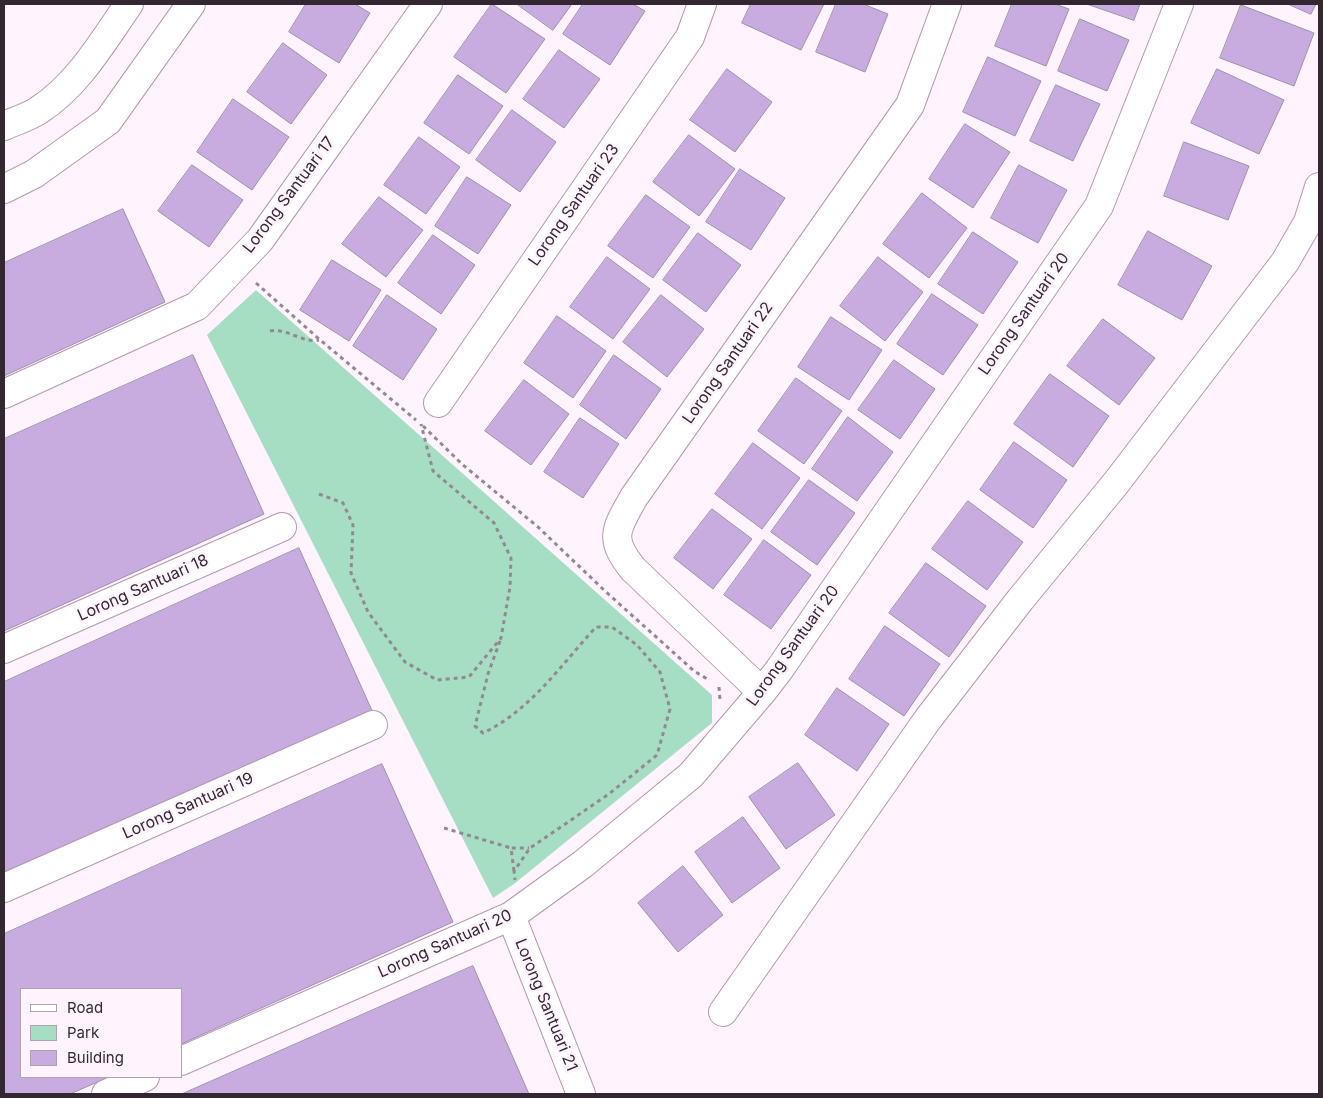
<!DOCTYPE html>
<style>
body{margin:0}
#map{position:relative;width:1323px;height:1098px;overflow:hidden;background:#fff3fd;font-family:Inter,sans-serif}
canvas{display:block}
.frame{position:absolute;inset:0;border:5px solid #332832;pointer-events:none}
.legend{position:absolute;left:20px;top:988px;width:162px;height:90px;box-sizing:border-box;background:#fff3fd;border:1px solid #ada2ac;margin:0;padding:6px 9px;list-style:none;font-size:15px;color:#332832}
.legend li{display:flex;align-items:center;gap:10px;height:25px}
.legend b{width:25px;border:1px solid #ada2ac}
</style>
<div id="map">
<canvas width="1323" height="1098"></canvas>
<div class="frame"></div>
<ul class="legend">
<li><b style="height:6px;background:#fff"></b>Road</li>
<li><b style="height:14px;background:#a5dec2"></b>Park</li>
<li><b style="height:14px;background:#c8acdf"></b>Building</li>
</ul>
</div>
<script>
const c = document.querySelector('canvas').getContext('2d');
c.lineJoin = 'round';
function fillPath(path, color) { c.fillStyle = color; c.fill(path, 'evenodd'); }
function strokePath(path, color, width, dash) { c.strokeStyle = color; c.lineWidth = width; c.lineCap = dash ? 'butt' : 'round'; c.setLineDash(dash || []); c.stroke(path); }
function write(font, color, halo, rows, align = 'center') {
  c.font = font + ' Inter,sans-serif'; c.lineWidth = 5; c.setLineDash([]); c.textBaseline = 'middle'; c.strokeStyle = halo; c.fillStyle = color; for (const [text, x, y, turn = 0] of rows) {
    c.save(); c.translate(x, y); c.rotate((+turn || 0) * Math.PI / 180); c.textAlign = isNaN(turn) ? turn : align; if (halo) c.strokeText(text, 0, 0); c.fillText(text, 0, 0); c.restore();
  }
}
fillPath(new Path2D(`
 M256,290L712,695V723L514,884L493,898L207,335Z`), '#a5dec2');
const building = new Path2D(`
 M306,4H355L370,13L339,63L289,32Z
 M492,4L545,39L506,93L454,57Z
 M517,4H572L553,30Z
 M583,4H633L645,11L610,65L563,34Z
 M751,4H824L801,50L742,23Z
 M836,4H863L888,14L865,72L816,52Z
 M1012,4H1055L1069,9L1046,66L995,46Z
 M1087,4H1140L1134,20Z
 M1288,4H1316L1311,14Z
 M1241,5L1314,33L1294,86L1220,58Z
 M1080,19L1129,40L1107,91L1058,71Z
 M283,43L327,75L291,124L247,92Z
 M559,50L600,79L564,128L523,99Z
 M988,57L1041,81L1015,136L963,112Z
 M727,69L772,102L735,152L690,120Z
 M1217,69L1284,100L1259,154L1191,123Z
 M458,75L503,106L469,154L424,123Z
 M1056,85L1100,104L1073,161L1030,141Z
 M233,99L289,137L252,190L197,152Z
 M512,110L556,142L520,192L476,160Z
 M965,124L1010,152L973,208L929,179Z
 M689,135L735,169L699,216L653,182Z
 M419,137L460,167L426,214L384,185Z
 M1184,142L1249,166L1228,220L1164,196Z
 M192,165L243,200L209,247L158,211Z
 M1019,165L1067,190L1038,243L991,218Z
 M740,169L785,198L751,250L706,222Z
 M467,177L511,205L478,254L435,226Z
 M922,193L967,228L929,278L883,244Z
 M646,195L690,227L653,278L608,246Z
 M379,197L423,230L386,277L342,244Z
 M123,209L165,302L4,376V263Z
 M1148,231L1212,266L1182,320L1118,285Z
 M973,232L1018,262L983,314L938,284Z
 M698,233L741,265L706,312L663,280Z
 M433,235L475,265L441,314L398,283Z
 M607,257L650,289L613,339L570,307Z
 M878,257L923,292L885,341L840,306Z
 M332,260L381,290L349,341L300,310Z
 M932,294L978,325L943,375L897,344Z
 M387,295L437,329L403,380L353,346Z
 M661,295L704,329L667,377L623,342Z
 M557,316L606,351L573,398L524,363Z
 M831,317L882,350L849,400L798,367Z
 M1103,319L1155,358L1119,405L1067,366Z
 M193,355L264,514L4,631V439Z
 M614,355L661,389L626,439L580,405Z
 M894,360L935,389L900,439L858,410Z
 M1050,374L1109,416L1073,467L1014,424Z
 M796,378L842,411L804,464L758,431Z
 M524,380L569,414L531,465L485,431Z
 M848,417L893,452L857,501L812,469Z
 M580,418L619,444L583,498L544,472Z
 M1014,442L1067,480L1033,528L980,490Z
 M753,443L800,478L762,529L715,494Z
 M809,480L855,513L817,565L771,532Z
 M968,501L1023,542L987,590L932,549Z
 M712,509L752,539L713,589L674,558Z
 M764,540L811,575L771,629L724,595Z
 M299,548L374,715L4,882V682Z
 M926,563L986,606L949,657L889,613Z
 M885,626L940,664L904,716L849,679Z
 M837,688L889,724L857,771L805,735Z
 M798,763L835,815L786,849L749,797Z
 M382,764L453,922L181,1044V989H21V1077H109L70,1094H4V934Z
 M743,817L780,868L732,903L695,852Z
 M683,866L723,915L678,952L638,903Z
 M473,966L529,1094H182Z`);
fillPath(building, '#c8acdf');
strokePath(building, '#9e8eac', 1);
const minor = new Path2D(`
 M4,126C15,121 29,117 39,110C78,85 103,41 129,4
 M4,189L34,174L108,121L191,4
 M4,394L197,306L260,240L428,4
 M438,403L690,37L702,4
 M4,649L282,527
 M762,692L633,569C608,538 616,529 634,497L910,105L947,4
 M4,888L373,725
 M511,916L581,1094
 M723,1012L928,719L1020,600L1116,483L1285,262L1308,222L1319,187
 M181,1061L511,916L583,864L691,775L762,692L779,670L1099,206L1179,4
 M106,1094L145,1077`);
strokePath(minor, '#b397af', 30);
strokePath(new Path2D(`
 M256,283L319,339L416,420
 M270,331C288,328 301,343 319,340
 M423,426L463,465L538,527L605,591L694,671L709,680
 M319,494L343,503L353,525L351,573L368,612L405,662L437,680L469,677L501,638L510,587L511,558L494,523L433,471L421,424
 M500,641L488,674L475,726L483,733C531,710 561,665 596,627H612L637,645L660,672L670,709L657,755L609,794L530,848L514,871L515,880
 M719,687L720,700
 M444,828L511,848
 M514,871L511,848H529`), '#938892', 3, [4, 4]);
strokePath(minor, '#fff', 28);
write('16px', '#332832', '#fff3fd', [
 ["Lorong Santuari 17",289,195,-53],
 ["Lorong Santuari 23",574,205,-55],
 ["Lorong Santuari 20",1024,314,-55],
 ["Lorong Santuari 22",728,363,-55],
 ["Lorong Santuari 18",143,588,-24],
 ["Lorong Santuari 20",793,646,-54],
 ["Lorong Santuari 19",188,806,-24],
 ["Lorong Santuari 20",445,944,-24],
 ["Lorong Santuari 21",546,1005,68]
]);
</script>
